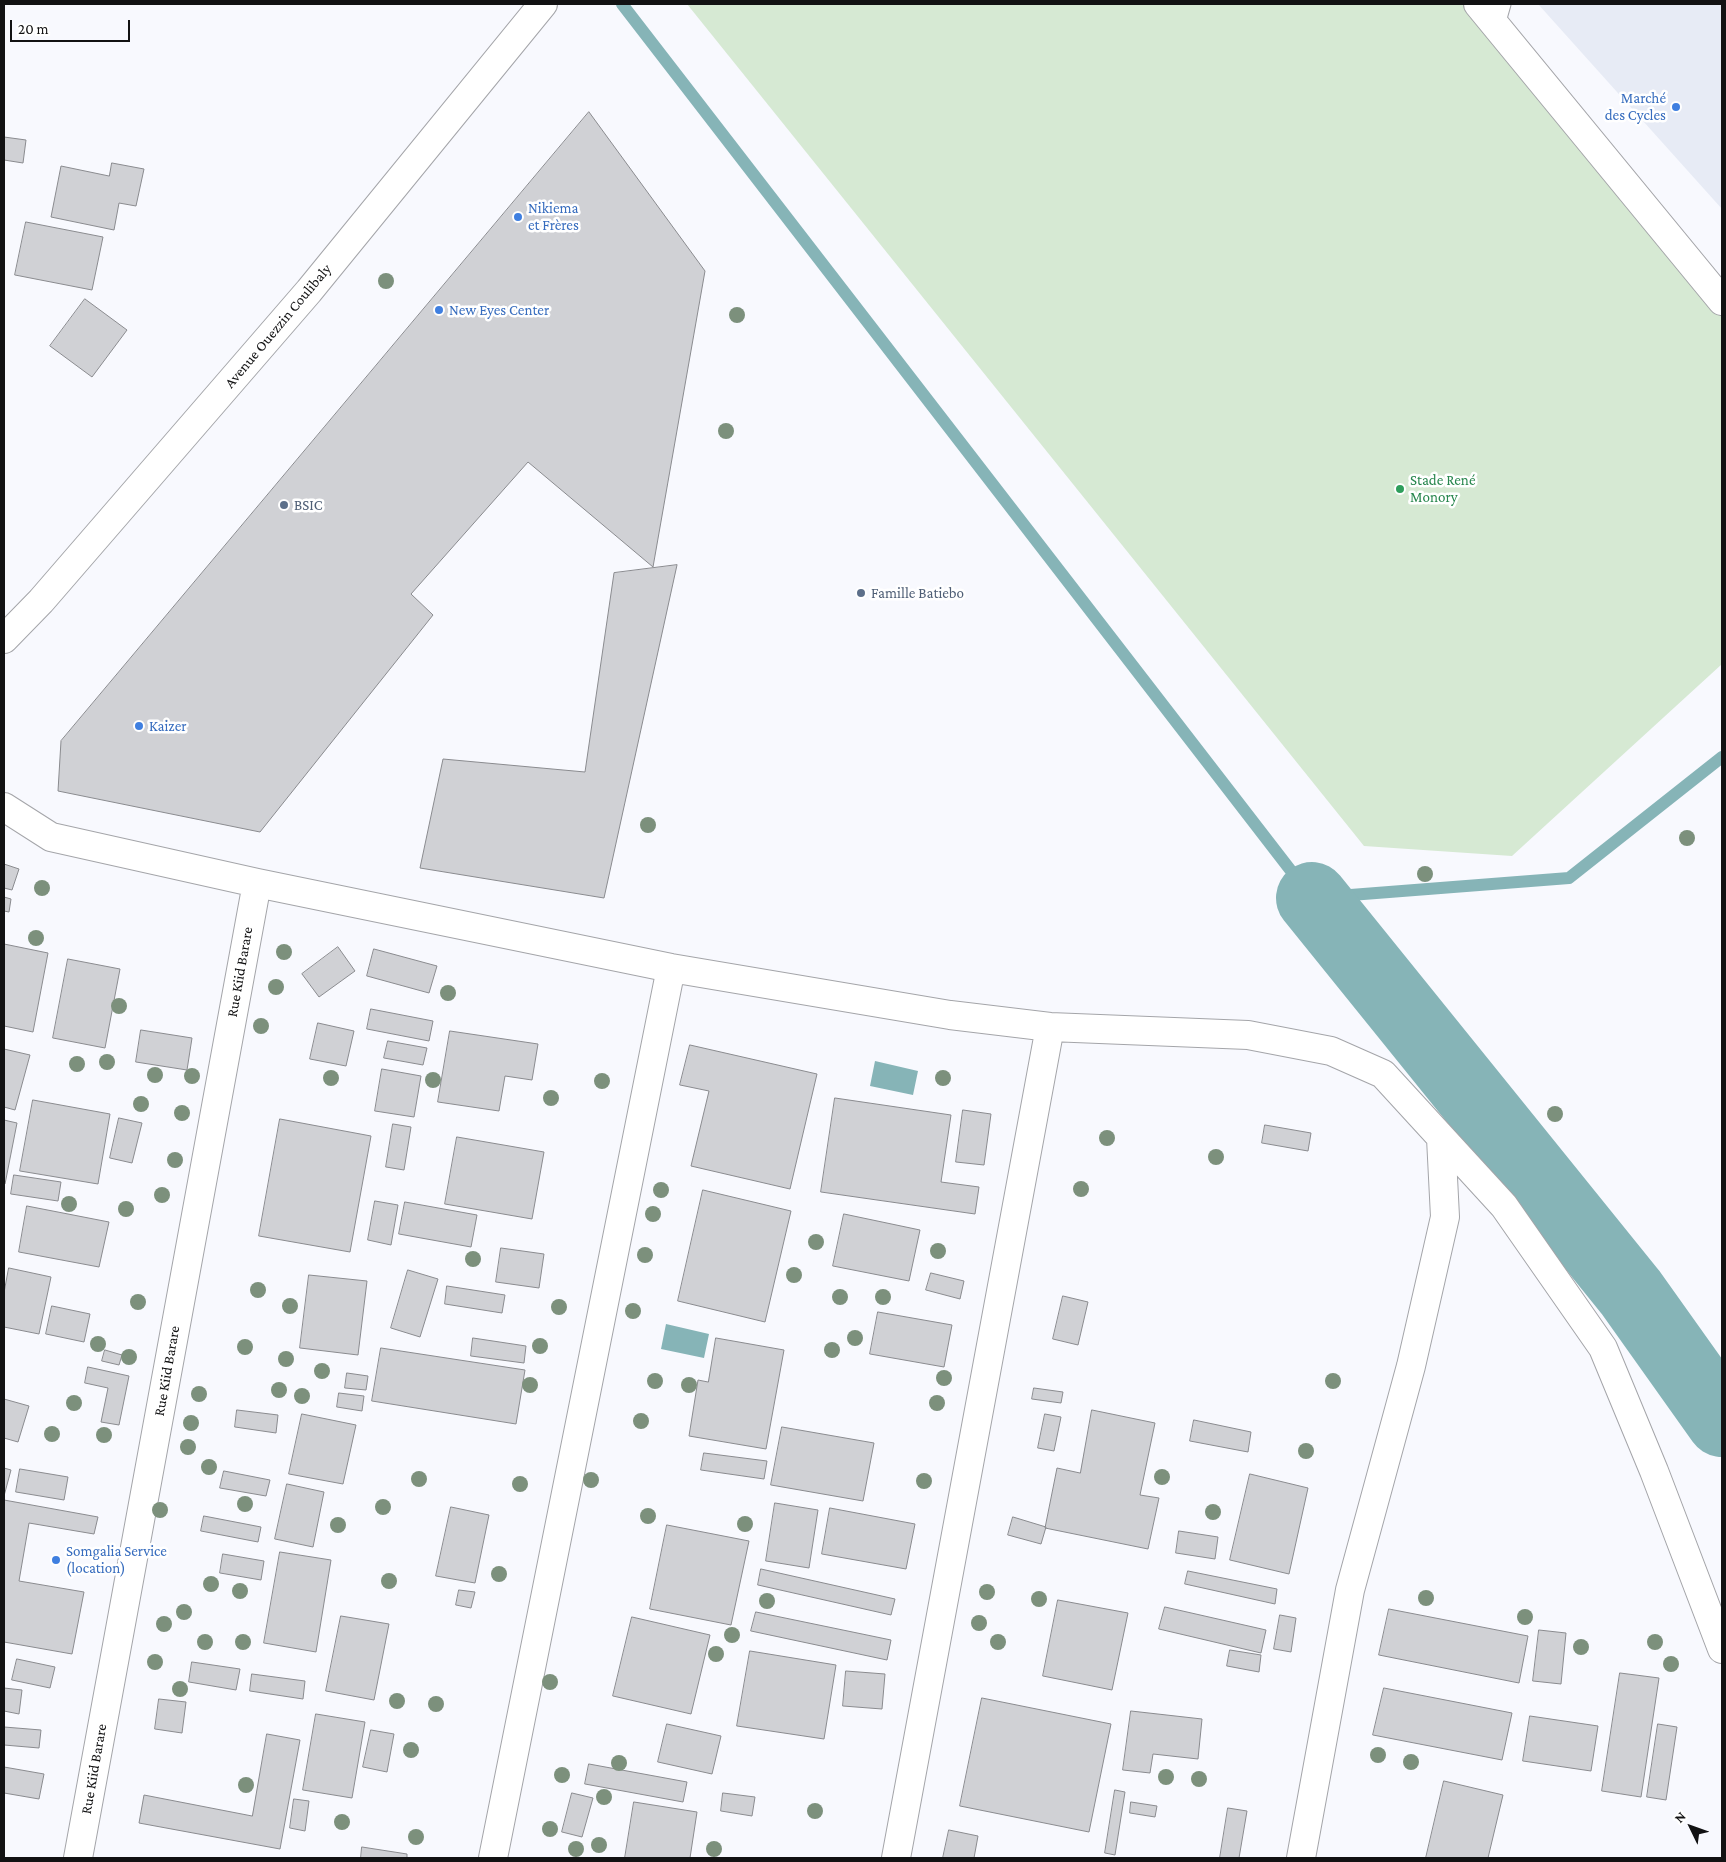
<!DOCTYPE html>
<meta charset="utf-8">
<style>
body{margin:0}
#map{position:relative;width:1726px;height:1862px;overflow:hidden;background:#f8f9fe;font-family:"Crimson Pro",serif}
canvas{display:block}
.frame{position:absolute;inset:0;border:5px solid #121213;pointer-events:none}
.north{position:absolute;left:1666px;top:1802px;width:50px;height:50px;-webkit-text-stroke:4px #fff;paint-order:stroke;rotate:312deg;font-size:14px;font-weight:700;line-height:20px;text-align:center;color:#121213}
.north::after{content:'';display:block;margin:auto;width:18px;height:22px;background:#121213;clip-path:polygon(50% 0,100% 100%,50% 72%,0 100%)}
.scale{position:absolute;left:10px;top:20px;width:120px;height:22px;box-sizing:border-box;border:2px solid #121213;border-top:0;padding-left:6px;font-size:15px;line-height:18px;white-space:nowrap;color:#121213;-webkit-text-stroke:4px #fff;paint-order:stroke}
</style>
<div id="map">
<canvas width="1726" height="1862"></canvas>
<div class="frame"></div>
<div class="north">N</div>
<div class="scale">20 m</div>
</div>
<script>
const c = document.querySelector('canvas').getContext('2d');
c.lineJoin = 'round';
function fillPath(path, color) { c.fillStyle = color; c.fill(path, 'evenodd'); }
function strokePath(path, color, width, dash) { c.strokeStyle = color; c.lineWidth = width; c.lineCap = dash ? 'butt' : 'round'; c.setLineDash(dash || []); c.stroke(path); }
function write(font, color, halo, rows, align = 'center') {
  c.font = font + ' "Crimson Pro",serif'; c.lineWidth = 5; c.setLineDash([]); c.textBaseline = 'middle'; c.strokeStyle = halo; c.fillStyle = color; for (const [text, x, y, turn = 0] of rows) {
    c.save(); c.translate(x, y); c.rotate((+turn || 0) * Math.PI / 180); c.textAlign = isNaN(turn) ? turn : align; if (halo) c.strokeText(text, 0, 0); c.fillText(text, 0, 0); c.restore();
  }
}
fillPath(new Path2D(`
 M1538,4H1722V209Z`), '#e7ebf5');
fillPath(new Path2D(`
 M687,4H1466L1722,314V664L1512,856L1364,846Z`), '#d6e9d3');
fillPath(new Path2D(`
 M875,1061L918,1071L913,1095L870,1086Z
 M666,1324L709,1334L704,1358L661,1349Z`), '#86b4b7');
strokePath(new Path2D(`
 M622,4L1312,898L1569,878L1722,757`), '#86b4b7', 12);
strokePath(new Path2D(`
 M1312,898L1631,1293L1722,1421`), '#86b4b7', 72);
const building = new Path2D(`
 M589,112L705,271L653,567L528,462L411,594L433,615L260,832L58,791L61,741Z
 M4,137L26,140L23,163L4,160Z
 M112,163L144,169L136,206L119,203L114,230L51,217L61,166L109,176Z
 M26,222L103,237L92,290L15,275Z
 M85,299L127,330L92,377L50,346Z
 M677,565L604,898L420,868L443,759L585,772L614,573Z
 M4,864L19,869L12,890L4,888Z
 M4,897L11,899L9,912L4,911Z
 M4,944L48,953L33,1032L4,1026Z
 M338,947L355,971L319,997L302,974Z
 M374,949L437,966L429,993L367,976Z
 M68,959L120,969L105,1048L53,1038Z
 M371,1009L433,1021L429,1041L367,1029Z
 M318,1023L354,1031L346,1066L310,1059Z
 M141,1030L192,1038L187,1070L136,1062Z
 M450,1031L538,1044L532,1080L505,1076L499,1111L438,1102Z
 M388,1041L427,1048L423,1065L384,1058Z
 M690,1045L817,1074L790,1189L691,1166L709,1091L680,1085Z
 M4,1049L30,1055L15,1110L4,1107Z
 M382,1069L421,1076L414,1117L375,1111Z
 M835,1098L951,1115L941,1182L979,1187L975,1214L821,1192Z
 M33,1100L110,1114L98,1184L20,1171Z
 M963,1110L991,1114L984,1165L956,1162Z
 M119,1118L142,1123L132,1163L110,1158Z
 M280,1119L371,1136L350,1252L259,1236Z
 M4,1120L17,1123L5,1184H4Z
 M393,1124L411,1127L404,1170L386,1167Z
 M1265,1125L1311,1133L1308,1151L1262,1143Z
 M457,1137L544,1152L532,1219L445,1204Z
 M14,1175L61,1182L58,1201L11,1194Z
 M703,1190L791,1211L765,1322L678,1301Z
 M375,1201L398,1205L391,1245L368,1240Z
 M405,1202L477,1215L471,1247L399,1234Z
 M27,1206L109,1222L99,1267L19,1252Z
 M844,1214L920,1230L909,1281L833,1266Z
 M501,1248L544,1254L539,1288L496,1282Z
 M9,1268L51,1277L39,1334L4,1327V1293Z
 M408,1270L438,1279L420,1337L391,1328Z
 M931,1273L964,1281L960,1299L926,1290Z
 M309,1275L367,1281L358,1355L300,1348Z
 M447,1286L505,1295L502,1313L445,1304Z
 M1063,1296L1088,1302L1078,1345L1053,1339Z
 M52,1306L90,1314L84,1342L46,1334Z
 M878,1312L952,1325L944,1367L870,1354Z
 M473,1338L526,1346L524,1363L471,1356Z
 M716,1338L784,1350L766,1449L689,1436L698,1380L708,1382Z
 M381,1348L525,1370L516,1424L372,1401Z
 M105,1350L122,1355L119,1365L102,1361Z
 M88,1367L129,1376L119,1425L101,1422L108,1388L85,1383Z
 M347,1373L368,1376L366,1390L345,1388Z
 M1034,1388L1063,1392L1061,1403L1032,1399Z
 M339,1393L364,1396L362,1411L337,1407Z
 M4,1399L29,1406L18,1442L4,1438Z
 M237,1410L278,1415L276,1433L235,1427Z
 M1092,1410L1155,1423L1140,1495L1159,1498L1148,1549L1045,1528L1057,1468L1080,1473Z
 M302,1414L356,1425L343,1484L289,1474Z
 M1045,1414L1061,1417L1054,1451L1038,1448Z
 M1194,1420L1251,1432L1248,1452L1190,1441Z
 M782,1427L874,1443L863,1501L771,1485Z
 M704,1453L767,1461L764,1479L701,1470Z
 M4,1468L11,1470L4,1496Z
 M20,1469L68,1477L64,1500L16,1492Z
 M224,1471L270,1480L266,1496L220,1488Z
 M1250,1474L1308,1488L1289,1574L1230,1560Z
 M287,1484L324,1492L313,1547L275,1539Z
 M4,1500L98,1517L94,1534L29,1523L19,1581L84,1592L72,1654L4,1642Z
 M775,1503L818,1510L809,1568L766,1561Z
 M451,1507L489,1515L475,1583L436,1576Z
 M830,1508L915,1524L906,1569L822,1554Z
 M204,1516L261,1527L258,1542L201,1531Z
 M1013,1517L1046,1527L1041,1544L1008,1535Z
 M667,1525L749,1541L731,1625L650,1609Z
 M1179,1531L1218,1537L1215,1559L1176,1553Z
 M280,1552L331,1560L316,1652L264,1643Z
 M223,1554L264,1561L261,1580L220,1573Z
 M761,1569L895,1599L891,1615L758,1585Z
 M1188,1571L1277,1589L1275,1604L1185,1584Z
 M459,1590L475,1592L471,1608L456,1605Z
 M1058,1600L1128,1613L1112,1690L1043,1676Z
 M1165,1607L1266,1630L1261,1653L1159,1629Z
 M1389,1609L1528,1636L1519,1683L1379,1655Z
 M756,1612L891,1640L887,1660L751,1631Z
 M1280,1615L1296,1618L1291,1652L1274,1649Z
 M341,1616L389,1624L374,1700L326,1691Z
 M632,1617L710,1635L691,1714L613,1696Z
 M1539,1630L1566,1633L1561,1684L1533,1681Z
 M1230,1650L1261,1655L1259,1672L1227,1666Z
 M750,1651L836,1665L824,1739L737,1726Z
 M17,1659L55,1667L50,1688L12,1680Z
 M192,1662L240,1669L236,1690L189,1682Z
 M846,1671L885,1674L882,1709L843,1706Z
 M1620,1673L1659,1678L1641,1797L1602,1791Z
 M252,1674L305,1681L303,1699L250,1691Z
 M4,1688L22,1690L19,1714L4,1711Z
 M1384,1688L1512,1713L1502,1760L1373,1735Z
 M982,1698L1111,1724L1089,1832L960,1806Z
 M159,1699L186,1702L182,1733L155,1729Z
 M1131,1711L1202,1719L1198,1759L1153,1754L1150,1773L1123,1770Z
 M316,1714L365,1722L352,1798L303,1790Z
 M1530,1716L1598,1726L1591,1771L1523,1761Z
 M667,1724L721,1736L712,1774L658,1762Z
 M1658,1724L1677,1727L1666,1800L1647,1797Z
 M4,1727L41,1730L39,1748L4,1745Z
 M371,1730L394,1734L387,1772L363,1767Z
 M267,1734L300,1740L280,1849L139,1823L144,1795L252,1816Z
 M589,1764L687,1782L683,1802L585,1784Z
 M4,1767L44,1774L39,1799L4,1793Z
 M1444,1781L1503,1795L1488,1858H1426Z
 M1115,1790L1125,1792L1115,1855L1105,1853Z
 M572,1793L593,1798L582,1837L562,1832Z
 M723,1793L755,1797L752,1816L721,1811Z
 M294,1799L309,1801L305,1831L290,1828Z
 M634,1802L697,1812L690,1858H625Z
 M1131,1802L1157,1806L1155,1817L1130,1813Z
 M1228,1808L1247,1811L1239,1858H1220Z
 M949,1830L978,1836L974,1858H943Z
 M362,1847L407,1854V1858H361Z`);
fillPath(building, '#d0d1d5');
strokePath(building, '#8a8b8f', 1);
const lane = new Path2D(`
 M1495,25L1501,4`);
const street = new Path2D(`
 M1478,4L1722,301
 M4,807L51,837L257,883L671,968L950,1015L1050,1027L1248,1035L1331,1051L1383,1074L1504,1206L1603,1348L1654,1471L1722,1649
 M78,1858L257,883
 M493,1858L671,968
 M896,1858L1050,1027
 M1301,1858L1350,1590L1411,1366L1445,1217L1441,1138`);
const secondary = new Path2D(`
 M4,639L41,601L309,291L543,4`);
strokePath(lane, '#a4a5a9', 21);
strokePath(street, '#a4a5a9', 30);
strokePath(secondary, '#a4a5a9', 30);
strokePath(lane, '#fff', 19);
strokePath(street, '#fff', 28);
strokePath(secondary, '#fff', 28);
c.fillStyle = '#7c907c';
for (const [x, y] of [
 [386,281],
 [737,315],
 [726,431],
 [648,825],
 [1687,838],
 [1425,874],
 [42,888],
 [36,938],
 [284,952],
 [276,987],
 [448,993],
 [119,1006],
 [261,1026],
 [107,1062],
 [77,1064],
 [155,1075],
 [192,1076],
 [331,1078],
 [943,1078],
 [433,1080],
 [602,1081],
 [551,1098],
 [141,1104],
 [182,1113],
 [1555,1114],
 [1107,1138],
 [1216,1157],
 [175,1160],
 [1081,1189],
 [661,1190],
 [162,1195],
 [69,1204],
 [126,1209],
 [653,1214],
 [816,1242],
 [938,1251],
 [645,1255],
 [473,1259],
 [794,1275],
 [258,1290],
 [840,1297],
 [883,1297],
 [138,1302],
 [290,1306],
 [559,1307],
 [633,1311],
 [855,1338],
 [98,1344],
 [540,1346],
 [245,1347],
 [832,1350],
 [129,1357],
 [286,1359],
 [322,1371],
 [944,1378],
 [655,1381],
 [1333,1381],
 [530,1385],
 [689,1385],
 [279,1390],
 [199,1394],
 [302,1396],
 [74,1403],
 [937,1403],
 [641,1421],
 [191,1423],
 [52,1434],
 [104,1435],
 [188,1447],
 [1306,1451],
 [209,1467],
 [1162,1477],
 [419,1479],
 [591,1480],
 [924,1481],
 [520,1484],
 [245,1504],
 [383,1507],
 [160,1510],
 [1213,1512],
 [648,1516],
 [745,1524],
 [338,1525],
 [499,1574],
 [389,1581],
 [211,1584],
 [240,1591],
 [987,1592],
 [1426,1598],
 [1039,1599],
 [767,1601],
 [184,1612],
 [1525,1617],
 [979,1623],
 [164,1624],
 [732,1635],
 [205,1642],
 [243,1642],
 [998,1642],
 [1655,1642],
 [1581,1647],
 [716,1654],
 [155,1662],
 [1671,1664],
 [550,1682],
 [180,1689],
 [397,1701],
 [436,1704],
 [411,1750],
 [1378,1755],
 [1411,1762],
 [619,1763],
 [562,1775],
 [1166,1777],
 [1199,1779],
 [246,1785],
 [604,1797],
 [815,1811],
 [342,1822],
 [550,1829],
 [416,1837],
 [599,1845],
 [576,1849],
 [714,1849]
]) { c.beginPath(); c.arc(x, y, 8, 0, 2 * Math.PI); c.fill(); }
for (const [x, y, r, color] of [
 [1676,107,5,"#3f7fe0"],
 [518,217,5,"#3f7fe0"],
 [439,310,5,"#3f7fe0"],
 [1400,489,5,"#2e9e5b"],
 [284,505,5,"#5c6f8a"],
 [861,593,5,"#5c6f8a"],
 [139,726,5,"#3f7fe0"],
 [56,1560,5,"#3f7fe0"]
]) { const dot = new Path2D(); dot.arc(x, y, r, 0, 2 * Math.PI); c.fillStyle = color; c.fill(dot); strokePath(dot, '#fff', 2); }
write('15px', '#366cbe', '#fff', [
 ["Marché",1666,98,"right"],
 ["des Cycles",1666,115,"right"],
 ["Nikiema",528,208],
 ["et Frères",528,225],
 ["New Eyes Center",449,310],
 ["Kaizer",149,726],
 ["Somgalia Service",66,1551],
 ["(location)",66,1568]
], 'left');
write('15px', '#121213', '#fff', [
 ["Avenue Ouezzin Coulibaly",278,326,-50],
 ["Rue Kiid Barare",240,972,-80],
 ["Rue Kiid Barare",167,1371,-80],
 ["Rue Kiid Barare",94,1769,-80]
]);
write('15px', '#27864d', '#fff', [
 ["Stade René",1410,480],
 ["Monory",1410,497]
], 'left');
write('15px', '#4e5e75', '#fff', [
 ["BSIC",294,505],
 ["Famille Batiebo",871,593]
], 'left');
</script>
